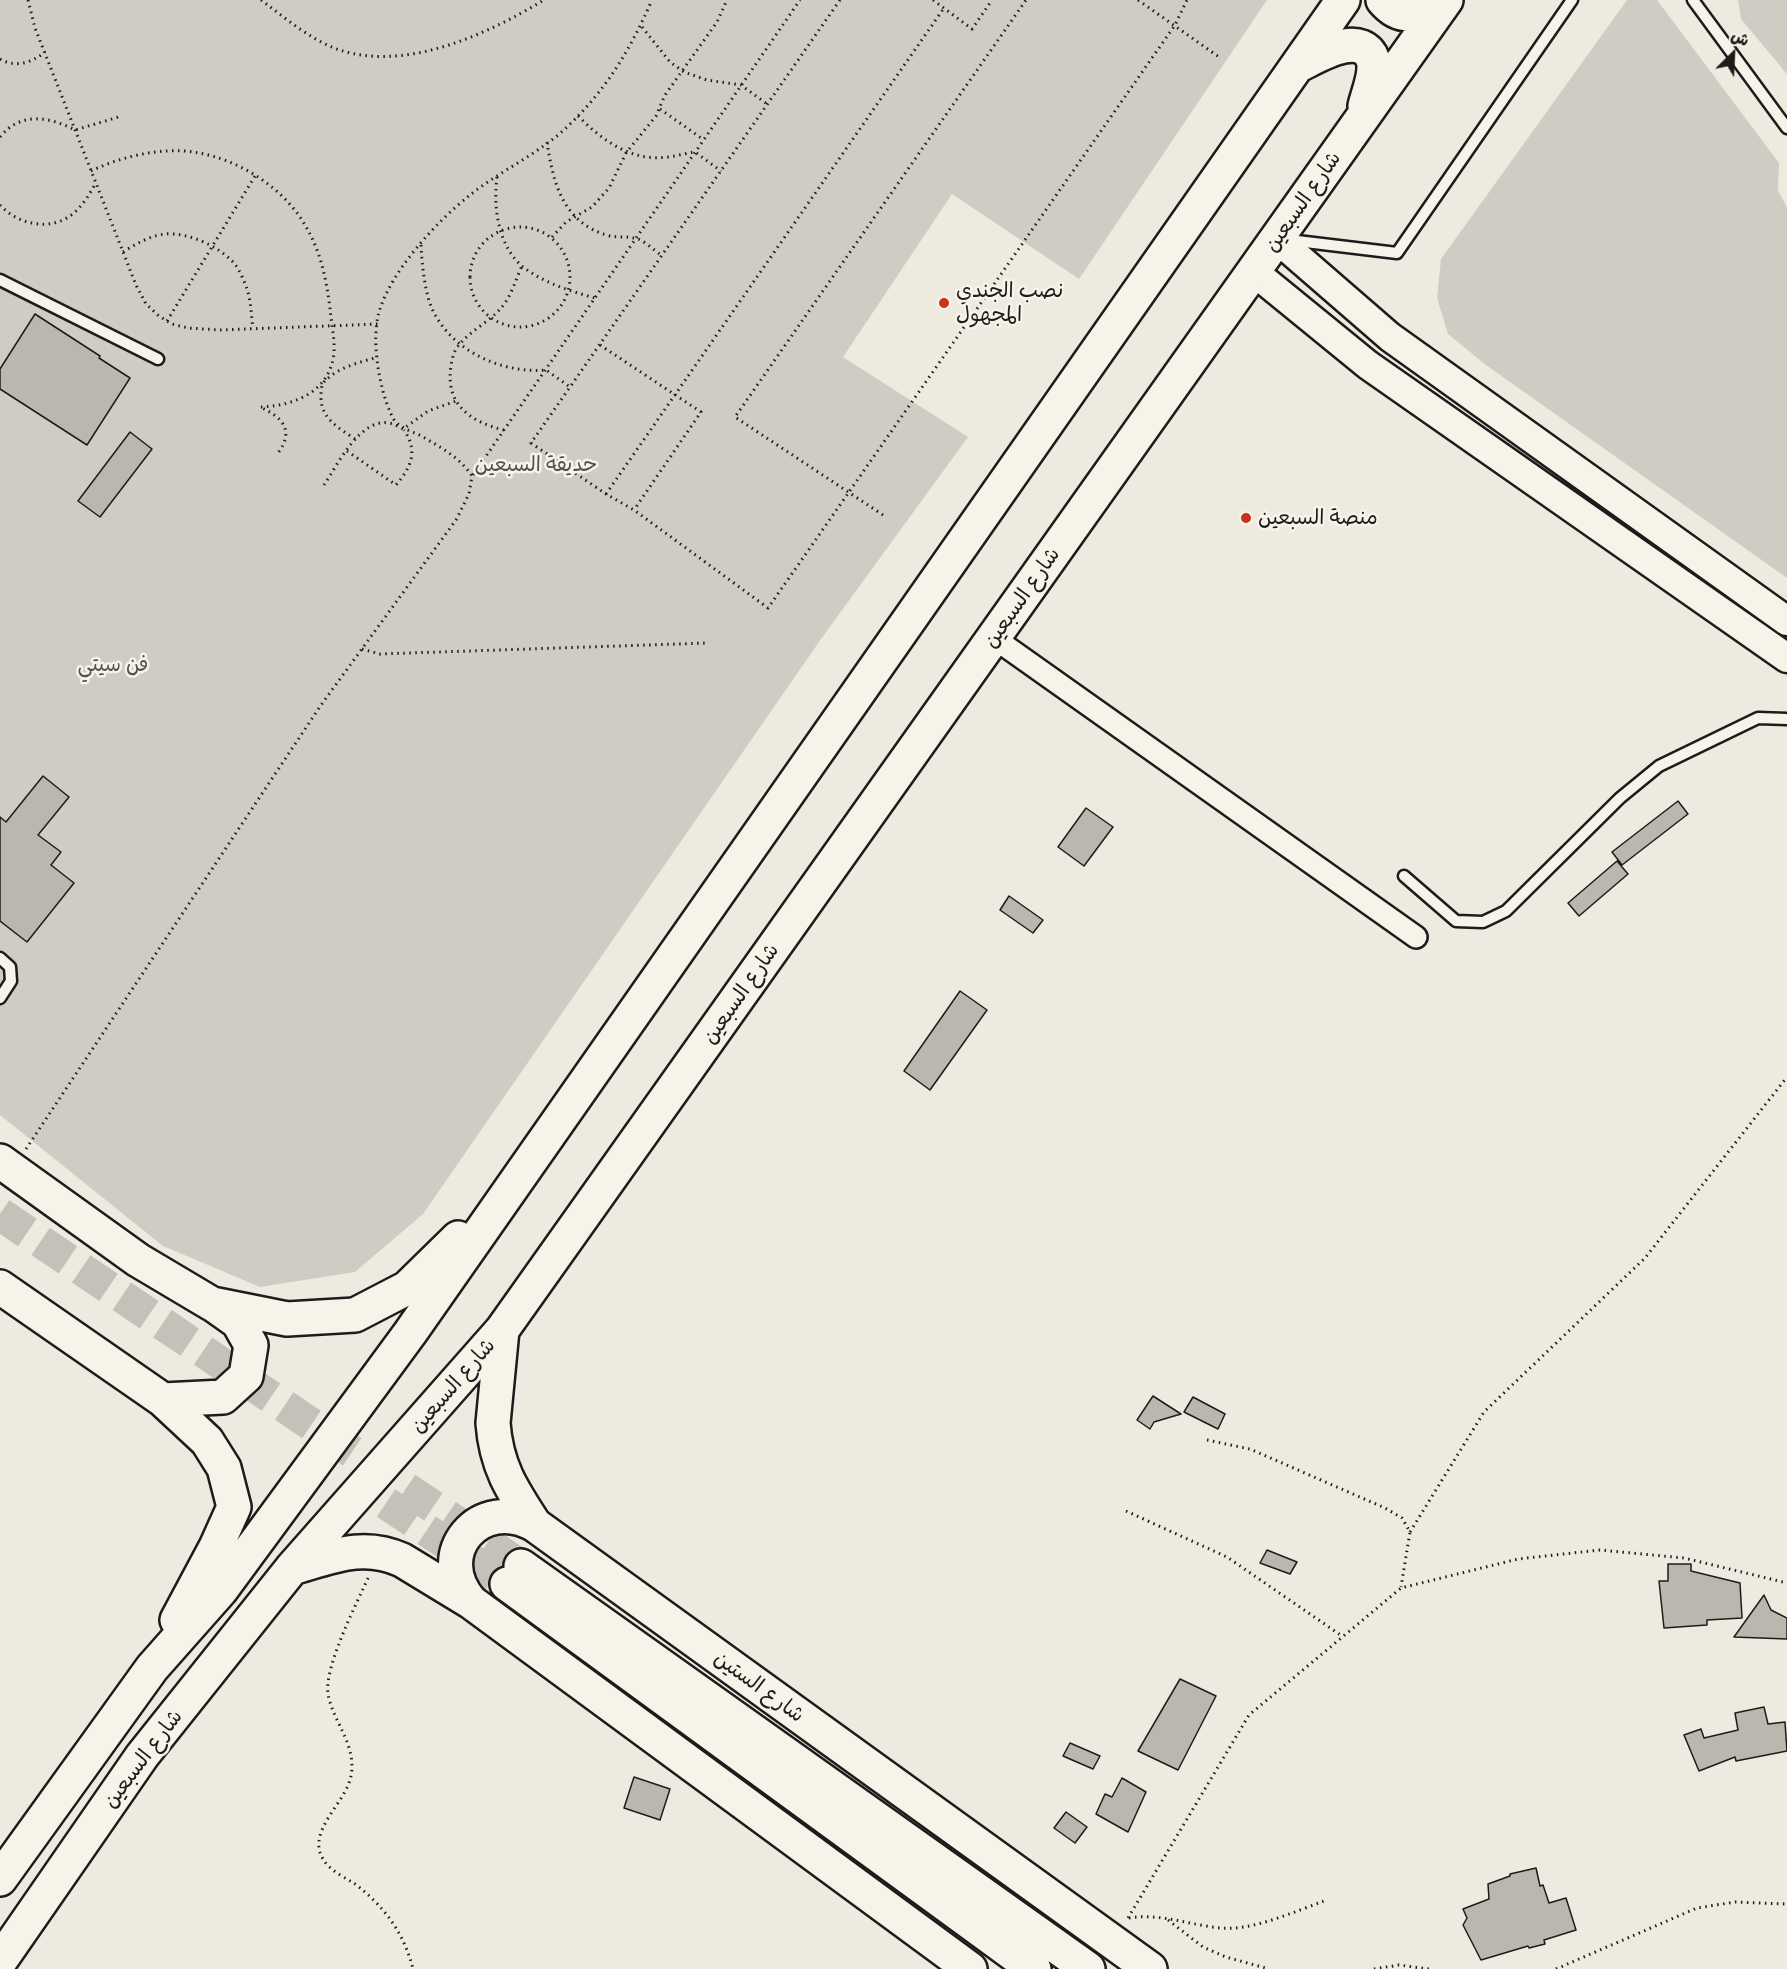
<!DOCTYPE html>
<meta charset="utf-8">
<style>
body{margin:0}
#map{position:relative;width:1787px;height:1969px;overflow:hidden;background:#eeeae0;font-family:Delius,"Playpen Sans Arabic",sans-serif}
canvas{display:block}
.north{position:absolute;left:1703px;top:24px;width:60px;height:60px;-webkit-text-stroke:4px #f7f3e8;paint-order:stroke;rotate:24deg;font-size:16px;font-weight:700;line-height:24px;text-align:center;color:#1c1c1c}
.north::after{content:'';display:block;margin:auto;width:21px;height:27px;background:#1c1c1c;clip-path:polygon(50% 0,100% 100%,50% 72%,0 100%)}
</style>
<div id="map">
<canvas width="1787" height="1969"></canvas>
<div class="north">ش</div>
</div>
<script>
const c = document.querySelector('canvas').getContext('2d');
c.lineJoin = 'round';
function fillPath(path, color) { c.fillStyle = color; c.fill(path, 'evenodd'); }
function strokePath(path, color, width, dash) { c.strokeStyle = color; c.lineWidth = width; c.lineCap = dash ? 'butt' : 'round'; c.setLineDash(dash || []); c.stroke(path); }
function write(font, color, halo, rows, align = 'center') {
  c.font = font + ' Delius,"Playpen Sans Arabic",sans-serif'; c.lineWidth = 5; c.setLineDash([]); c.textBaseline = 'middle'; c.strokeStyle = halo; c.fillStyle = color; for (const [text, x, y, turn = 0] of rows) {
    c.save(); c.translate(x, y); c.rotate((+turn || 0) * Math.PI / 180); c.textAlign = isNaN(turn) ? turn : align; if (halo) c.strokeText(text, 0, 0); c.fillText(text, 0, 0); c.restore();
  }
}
fillPath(new Path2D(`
 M0,0H1267L1079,279L952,194L843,357L968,437L821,639L423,1214L355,1272L260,1287L163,1246L0,1115Z
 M1627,0H1657L1779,163L1778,190L1787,208V578L1486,365L1448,334L1437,298L1441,259Z
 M1738,0H1787V74L1741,19Z`), '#cfccc3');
const building = new Path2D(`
 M35,314L100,356L99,358L130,378L87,445L0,389V369Z
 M130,432L152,449L100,517L78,501Z
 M43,776L69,797L38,835L61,852L51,865L74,883L27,942L0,921V817L6,822Z
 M1678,801L1688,814L1622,865L1612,852Z
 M1086,808L1113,827L1084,866L1058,847Z
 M1617,861L1628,874L1579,916L1568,903Z
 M1009,896L1043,920L1033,933L1000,910Z
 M960,991L987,1010L930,1090L904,1071Z
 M1153,1396L1181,1414L1154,1422L1150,1429L1137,1420Z
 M1193,1397L1225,1414L1218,1429L1184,1412Z
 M1267,1550L1297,1562L1290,1574L1260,1563Z
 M1668,1564H1691V1571L1740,1583L1742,1618L1707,1620V1625L1664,1628L1659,1581H1668Z
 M1764,1595L1771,1610L1787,1618V1639L1734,1637Z
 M1180,1679L1216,1696L1178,1770L1138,1751Z
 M1764,1707L1768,1724L1785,1722L1787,1751L1736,1761L1735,1757L1699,1771L1684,1735L1701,1729L1704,1738L1738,1730L1735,1713Z
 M1070,1743L1100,1756L1093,1769L1063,1756Z
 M634,1777L670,1789L660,1820L624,1808Z
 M1122,1778L1146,1792L1128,1832L1096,1814L1105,1794L1112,1797Z
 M1066,1812L1087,1827L1075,1843L1054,1828Z
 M1536,1868L1540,1886L1543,1885L1549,1903L1566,1898L1576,1930L1544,1940L1545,1944L1529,1948L1528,1946L1481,1960L1463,1925L1467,1918L1463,1909L1489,1899L1488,1884L1510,1876V1874Z`);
fillPath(building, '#bab7af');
strokePath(building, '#1c1c1c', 1.5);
strokePath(new Path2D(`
 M0,1214L521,1566
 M386,1503L507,1584`), '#c4c1b9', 33, [33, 16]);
const lane = new Path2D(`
 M1693,0L1787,128
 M1289,240L1397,253L1572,0
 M0,280L158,359
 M1404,876L1456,921L1483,922L1506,911L1620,798L1659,766L1758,718L1787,719
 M0,958L10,967L11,981L0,998`);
const street = new Path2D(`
 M994,638L1416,937`);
const secondary = new Path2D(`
 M1277,239L1390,337L1787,621
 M1254,272L1368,365L1787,658`);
const primary = new Path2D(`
 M1383,0C1403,24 1422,12 1444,0
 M1299,65C1316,57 1362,28 1373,60C1377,73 1368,93 1365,106
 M0,1161L138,1260L212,1304L287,1319L355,1315L407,1288L458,1238
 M0,1287L163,1400L207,1441L224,1468L234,1507L216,1547L177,1620
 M502,1330L493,1423C496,1466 512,1490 535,1525L1150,1969
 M163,1400L223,1397L246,1376L251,1345L238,1322L214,1305
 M292,1568C331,1557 363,1542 402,1560L471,1602L970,1969
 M471,1602C429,1554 480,1494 535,1525
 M0,1879L152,1668L221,1590L410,1333L1343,0
 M0,1961L142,1756L292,1568L502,1330L1446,0`);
const highway = new Path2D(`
 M521,1566L1088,1969
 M507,1584L1034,1969`);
strokePath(lane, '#1c1c1c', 15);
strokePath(street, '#1c1c1c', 26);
strokePath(secondary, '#1c1c1c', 33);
strokePath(primary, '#1c1c1c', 38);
strokePath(highway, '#1c1c1c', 38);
strokePath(new Path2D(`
 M28,0L35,28L136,285L146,304L159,316L172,324L188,328L220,330L378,324
 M261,0C284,17 307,37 334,48C402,74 486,35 544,0
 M840,0L531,443L606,494L634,510L768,608L1175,25L1187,0
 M933,0L972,29L992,0
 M1138,0L1219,57
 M642,27L670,62L684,72L707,80L741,85L767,104
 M0,59C16,68 31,63 45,52
 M660,109L704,140
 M578,116C602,140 631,162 668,157C677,156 686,153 695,152L721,171
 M0,137C21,111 50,117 75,130L122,116
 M547,142C553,182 562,221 606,235C616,238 625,236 634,238C643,239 654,250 662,256
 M91,171C120,157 161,147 193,152C237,158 283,187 305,225C321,252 326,278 330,308C331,322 335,339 334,353C330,392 294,406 260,407C282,417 295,430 278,453
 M497,177C493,207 498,246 523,267C544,283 570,291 595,298
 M0,205C20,227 56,232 77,210C85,202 91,192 96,182
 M470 277a50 50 0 1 1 100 0a50 50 0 1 1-100 0Z
 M552,237L566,222L592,207L609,188L626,153L656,116L665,95L717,22L727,0
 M421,245C422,264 424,283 429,301C445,348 499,374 546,370L570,387
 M123,252C136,244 149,236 165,234C188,232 218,246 233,262C239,268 243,279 246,286C251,299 251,314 253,328
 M167,321L255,176
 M600,345L701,412L634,510
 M504,430C470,422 445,404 451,366C452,359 454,350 459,345C470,331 489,322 501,308C511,297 516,279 522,266
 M355,439C339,428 321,419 321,397C321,391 321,384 326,380C339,367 361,362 378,357
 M347,451L396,485C412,466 418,451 404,430
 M473,475L800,0
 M324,485C338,464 360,418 389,423C394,424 399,427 403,429L428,411L456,401
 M606,494L944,8
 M883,515L735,417L1026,0
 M362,649L380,654L707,643
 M26,1149L321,705L456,520L469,494L472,476C460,458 442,448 423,437C411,430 397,429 391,414C379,388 371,340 379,312C391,271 437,221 470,195C500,171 540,153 567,127C607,89 630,50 652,0
 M1207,1440L1250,1449L1385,1508L1402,1518L1410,1532L1401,1587
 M1126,1511L1227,1557L1342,1636
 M1410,1532L1484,1412L1645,1258L1787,1077
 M368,1578C356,1605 324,1667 328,1694C333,1722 357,1745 351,1776C346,1803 306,1831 323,1859C329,1870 344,1877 355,1884C384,1906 404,1933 413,1969
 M1128,1918L1249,1715L1401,1588L1518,1559L1600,1550L1684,1558L1787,1583
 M1129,1918C1160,1913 1190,1925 1220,1928C1254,1931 1295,1911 1327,1900
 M1168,1920L1203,1947L1226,1957L1269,1969
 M1374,1969L1399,1965L1429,1969
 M1556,1969L1697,1908L1735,1902L1787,1904`), '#1c1c1c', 3, [1.5, 4.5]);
strokePath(lane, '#f7f3e8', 10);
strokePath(street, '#f7f3e8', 21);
strokePath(secondary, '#f7f3e8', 28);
strokePath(primary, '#f7f3e8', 33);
strokePath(highway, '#f7f3e8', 33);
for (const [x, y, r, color] of [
 [944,303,6,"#c8321e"],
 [1246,518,6,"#c8321e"]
]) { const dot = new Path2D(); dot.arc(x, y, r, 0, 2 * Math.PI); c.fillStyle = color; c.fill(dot); strokePath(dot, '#f7f3e8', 2); }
write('21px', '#1c1c1c', '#f7f3e8', [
 ["شارع السبعين",1303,202,-55],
 ["شارع السبعين",1022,598,-55],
 ["شارع السبعين",741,994,-55],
 ["شارع السبعين",453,1386,-49],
 ["شارع الستين",759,1687,36],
 ["شارع السبعين",143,1759,-53]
]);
write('21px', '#1c1c1c', '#f7f3e8', [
 ["نصب الجندي",956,291],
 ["المجهول",956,315],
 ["منصة السبعين",1258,518]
], 'left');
write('21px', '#52514e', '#f7f3e8', [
 ["حديقة السبعين",536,465],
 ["فن سيتي",113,665]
]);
</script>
